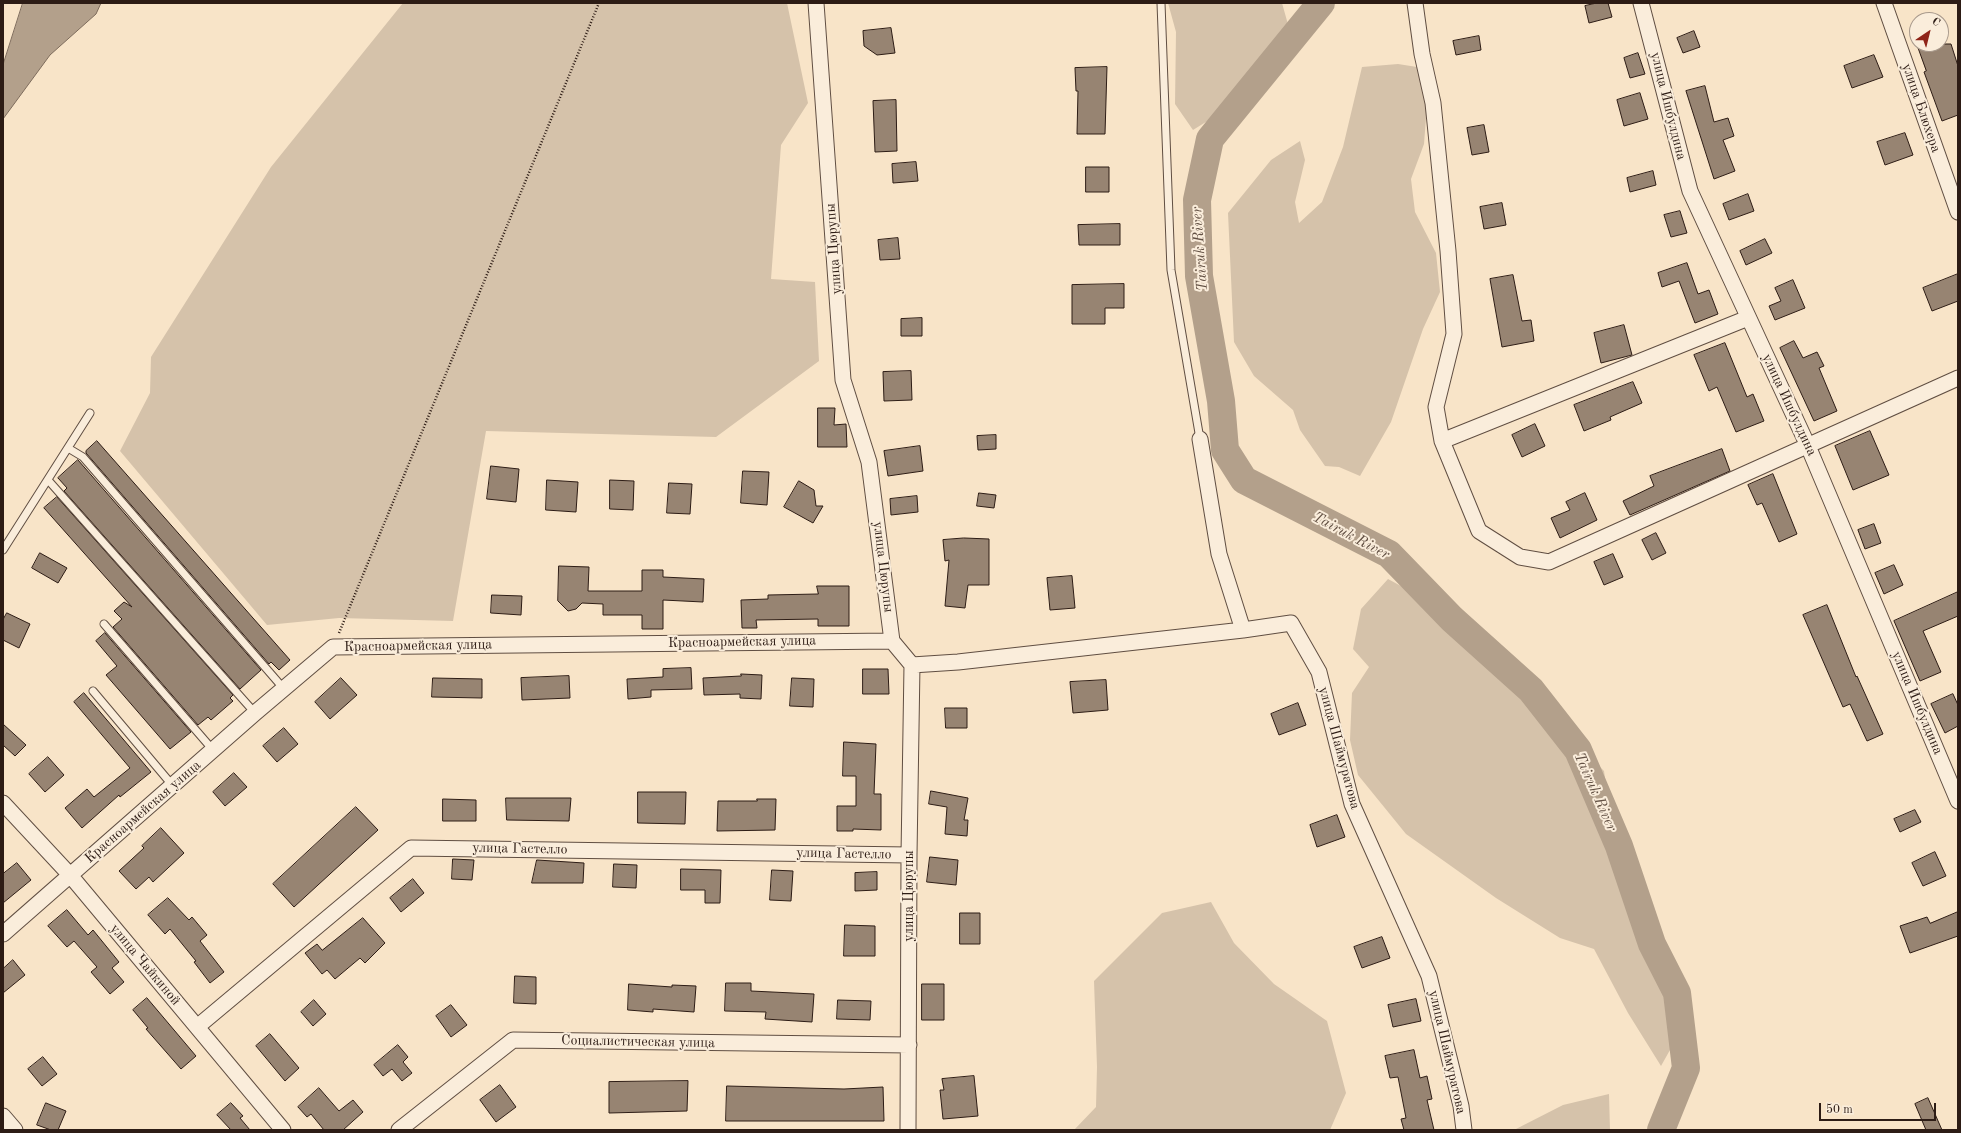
<!DOCTYPE html>
<meta charset="utf-8">
<style>
body{margin:0}
#map{position:relative;width:1961px;height:1133px;overflow:hidden;background:#f8e4c8;font-family:"Old Standard TT",serif}
canvas{display:block}
.frame{position:absolute;inset:0;border:4px solid #2d1c15;pointer-events:none}
.north{position:absolute;left:1909px;top:12px;width:40px;height:40px;box-sizing:border-box;background:#faeddb;border:1px solid #a8998c;border-radius:50%;rotate:35deg;font-size:11px;font-weight:700;line-height:16px;text-align:center;color:#2d1c15}
.north::after{content:'';display:block;margin:auto;width:14px;height:18px;background:#8f2418;clip-path:polygon(50% 0,100% 100%,50% 72%,0 100%)}
.scale{position:absolute;left:1819px;top:1103px;width:117px;height:18px;box-sizing:border-box;border:2px solid #2d1c15;border-top:0;padding-left:5px;font-size:12px;line-height:14px;white-space:nowrap;color:#2d1c15;-webkit-text-stroke:3px #faeddb;paint-order:stroke}
</style>
<div id="map">
<canvas width="1961" height="1133"></canvas>
<div class="frame"></div>
<div class="north">С</div>
<div class="scale">50 m</div>
</div>
<script>
const c = document.querySelector('canvas').getContext('2d');
c.lineJoin = 'round';
function fillPath(path, color) { c.fillStyle = color; c.fill(path, 'evenodd'); }
function strokePath(path, color, width, dash) { c.strokeStyle = color; c.lineWidth = width; c.lineCap = dash ? 'butt' : 'round'; c.setLineDash(dash || []); c.stroke(path); }
function write(font, color, halo, rows, align = 'center') {
  c.font = font + ' "Old Standard TT",serif'; c.lineWidth = 4; c.setLineDash([]); c.textBaseline = 'middle'; c.strokeStyle = halo; c.fillStyle = color; for (const [text, x, y, turn = 0] of rows) {
    c.save(); c.translate(x, y); c.rotate((+turn || 0) * Math.PI / 180); c.textAlign = isNaN(turn) ? turn : align; if (halo) c.strokeText(text, 0, 0); c.fillText(text, 0, 0); c.restore();
  }
}
fillPath(new Path2D(`
 M403,3H787L808,103L781,145L771,279L815,282L819,361L716,437L486,431L453,621L339,618L267,625L120,451L150,393L151,357L271,167Z
 M1168,3H1282L1289,28L1225,110L1193,130L1175,104L1176,32Z
 M1398,64L1417,67L1428,92L1424,144L1411,179L1415,212L1436,253L1440,292L1423,329L1391,422L1360,476L1339,467L1325,466L1300,430L1293,410L1254,376L1234,342L1228,213L1271,160L1300,141L1305,160L1295,202L1299,223L1322,202L1343,147L1362,67Z
 M1388,579L1423,598L1472,647L1538,704L1604,771L1617,860L1635,933L1666,984L1675,1041L1661,1066L1628,1013L1594,949L1560,938L1496,898L1406,834L1358,775L1350,740L1352,693L1369,667L1353,649L1361,609Z
 M1211,902L1234,943L1274,984L1327,1021L1346,1093L1330,1130H1074L1096,1107L1097,1067L1094,981L1162,913Z
 M1609,1094L1610,1130H1514L1563,1105Z`), '#d5c2aa');
const water = new Path2D(`
 M23,3H101L96,14L50,55L3,119V65Z`);
fillPath(water, '#b3a08b');
strokePath(water, '#7d6b5c', 1);
strokePath(new Path2D(`
 M1321,3L1210,139L1197,200L1199,276L1221,401L1225,450L1244,480L1389,554L1452,619L1531,690L1578,750L1619,846L1652,944L1677,993L1686,1068L1661,1130`), '#b3a08b', 28);
const building = new Path2D(`
 M1597,3H1608L1612,17L1589,23L1585,6Z
 M891,28L895,53L877,55L864,46L863,31Z
 M1694,31L1700,47L1683,53L1677,38Z
 M1479,36L1481,50L1456,55L1453,41Z
 M1917,44H1951L1958,66V115L1942,121L1924,72L1926,71Z
 M1638,53L1645,74L1630,78L1624,58Z
 M1874,55L1883,77L1852,88L1844,66Z
 M1107,67L1105,134H1077L1078,91H1076L1075,68Z
 M1705,86L1714,122L1728,118L1734,136L1723,140L1735,171L1714,179L1686,91Z
 M1640,93L1648,119L1624,126L1617,100Z
 M896,100L897,151L875,152L873,101Z
 M1484,125L1489,152L1472,155L1467,128Z
 M1905,133L1913,155L1885,165L1877,142Z
 M916,162L918,181L893,183L892,164Z
 M1086,167H1109V192H1086Z
 M1653,171L1656,185L1630,192L1627,178Z
 M1748,194L1754,211L1729,220L1723,204Z
 M1502,203L1506,225L1484,229L1480,207Z
 M1680,211L1687,233L1671,237L1664,215Z
 M1120,224V245H1079L1078,225Z
 M898,238L900,259L880,260L878,240Z
 M1765,239L1772,253L1746,265L1740,251Z
 M1687,263L1698,294L1709,290L1718,314L1695,323L1679,281L1662,287L1658,273Z
 M1958,274V301L1932,311L1923,288Z
 M1513,275L1522,321L1531,320L1534,341L1502,347L1490,279Z
 M1793,280L1805,308L1775,320L1769,306L1781,301L1775,288Z
 M1124,284V308H1105V324H1072V285Z
 M922,318V336H901V319Z
 M1624,325L1632,355L1601,363L1594,333Z
 M1794,341L1803,358L1817,352L1824,366L1819,368L1837,411L1814,421L1780,348Z
 M1725,343L1747,397L1753,394L1764,421L1736,432L1717,387L1709,391L1694,355Z
 M911,371L912,400L884,401L883,372Z
 M1633,382L1642,403L1610,417L1611,420L1584,431L1574,405Z
 M818,408H835L834,425L846,424L847,447H818Z
 M1535,424L1545,446L1522,457L1512,435Z
 M1870,431L1889,475L1853,490L1835,446Z
 M996,435V449L978,450L977,436Z
 M97,441L290,660L279,670L271,662L269,664L86,453V451Z
 M920,446L923,471L888,476L884,451Z
 M1722,449L1730,471L1630,515L1623,501L1654,486L1650,476Z
 M78,460L261,670L240,689L64,491L67,488L58,478Z
 M491,466L519,469L516,502L487,499Z
 M743,471L769,472L767,505L741,503Z
 M1773,474L1797,534L1779,542L1762,503L1757,505L1748,485Z
 M547,480L578,482L576,512L546,510Z
 M610,480L634,481L633,510L610,509Z
 M799,481L814,490L816,506H823L813,523L784,507Z
 M669,483L692,484L690,514L667,513Z
 M979,493L996,495L994,508L977,506Z
 M1585,493L1597,520L1560,538L1551,518L1570,510L1566,502Z
 M917,496L918,512L891,515L890,499Z
 M57,497L233,695L230,698L233,701L211,720L208,717L198,725L113,627L122,619L114,611L124,602L132,607L44,508Z
 M1874,524L1881,543L1865,549L1858,530Z
 M1656,533L1666,553L1652,560L1642,540Z
 M964,538L989,539V585H968L965,608L945,606L949,560L945,561L943,540Z
 M40,553L67,568L58,583L32,568Z
 M1613,554L1623,577L1604,585L1594,562Z
 M1894,565L1903,585L1884,594L1875,573Z
 M559,566L589,567L588,591H642V570H663V577L704,579L703,602L663,600V629H642V615H603V604L582,603L576,609L568,611L558,601Z
 M1072,576L1075,608L1050,610L1047,578Z
 M817,586H849V626H818V619L756,620L757,628H742L741,600L768,599V595L818,594Z
 M1958,592V616L1923,631L1941,672L1920,681L1894,621Z
 M492,595L522,596L521,615L491,613Z
 M1827,605L1856,677L1857,676L1883,734L1867,741L1850,704L1843,707L1803,615Z
 M7,613L30,624L19,648L3,640V620Z
 M105,633L191,732L170,749L106,675L117,666L96,641Z
 M691,668L692,689L651,690V697L628,699L627,679L663,677V669Z
 M863,669H888L889,694H863Z
 M741,674L762,675L761,699L740,698V694L704,695L703,678L741,676Z
 M569,676L570,698L522,700L521,678Z
 M341,678L357,695L330,719L315,702Z
 M433,678L482,679V698L432,697Z
 M792,678L814,679L813,707L790,706Z
 M1106,680L1108,710L1073,713L1070,682Z
 M84,693L151,772L120,797L119,795L82,828L65,808L87,789L94,797L130,768L74,702Z
 M1953,694L1958,705V726L1945,733L1931,704Z
 M1298,703L1306,725L1279,735L1271,714Z
 M945,708H967V728H946Z
 M3,724L26,745L15,756L3,745Z
 M284,728L298,744L277,762L263,746Z
 M844,742L876,744L874,794H881V830L853,829V831H837V806H856V776H843Z
 M48,757L64,775L45,792L29,774Z
 M234,773L247,787L225,806L213,792Z
 M931,791L968,798L964,820H968L967,836L945,834L947,807L929,804Z
 M638,792H686L685,824L638,823Z
 M506,798H571L569,821L507,820Z
 M443,799L476,800V821H443Z
 M757,799H776L775,830L717,831L718,801H757Z
 M356,807L378,830L294,907L273,884Z
 M1915,810L1921,822L1900,832L1894,819Z
 M1337,815L1345,837L1317,847L1310,825Z
 M161,828L184,853L153,882L149,877L136,889L119,871L144,848L142,846Z
 M1935,852L1946,876L1923,886L1912,863Z
 M930,857L958,860L956,885L927,882Z
 M453,859L474,860L472,880L452,879Z
 M537,860L584,863L583,883H532Z
 M17,863L31,880L3,903V874Z
 M614,864L637,865L636,888L613,887Z
 M681,869L721,870L720,903H705V890H681Z
 M772,870L793,871L791,901L770,900Z
 M877,872V890L855,891V873Z
 M413,879L424,893L401,912L390,898Z
 M168,898L189,920L192,917L207,935L200,941L224,972L210,983L194,962L196,961L170,929L165,934L148,915Z
 M67,910L88,935L93,930L119,962L112,968L124,982L110,994L91,972L97,967L74,941L67,947L48,926Z
 M1958,912V936L1910,953L1900,926L1927,917L1930,923Z
 M960,913H980V944H960Z
 M363,918L385,943L365,963L360,958L335,979L327,970L322,974L305,953L317,944L322,950Z
 M845,925L875,926V956H844Z
 M1382,937L1390,958L1362,968L1354,947Z
 M13,960L25,975L3,993V969Z
 M515,976L536,977V1004L514,1003Z
 M726,983H751V991L814,994L812,1022L765,1019L766,1012L725,1011Z
 M629,984L672,987V985L696,986L694,1012L653,1009V1012L628,1010Z
 M922,984H944V1020H922Z
 M147,998L196,1056L181,1069L146,1029L148,1028L133,1010Z
 M1416,999L1421,1021L1393,1027L1388,1005Z
 M314,1000L326,1014L313,1026L301,1012Z
 M838,1000L871,1001L870,1020L837,1019Z
 M451,1005L467,1025L451,1037L436,1016Z
 M270,1034L299,1068L285,1081L256,1046Z
 M398,1045L408,1057L403,1062L412,1073L402,1081L392,1069L383,1076L374,1065Z
 M1414,1050L1420,1078L1427,1076L1432,1099L1427,1100L1434,1130H1404L1401,1119L1406,1118L1398,1077L1390,1078L1385,1056Z
 M43,1057L57,1074L42,1086L28,1069Z
 M974,1076L978,1116L943,1119L940,1090H944L942,1079Z
 M688,1081L687,1111L609,1113V1082Z
 M500,1085L516,1107L496,1122L480,1100Z
 M727,1086L844,1089L883,1087L884,1121H726Z
 M319,1088L339,1111L353,1100L363,1112L343,1130H324L311,1114L307,1117L298,1107Z
 M1928,1098L1942,1130H1926L1915,1104Z
 M46,1103L66,1111L58,1130H51L37,1125Z
 M231,1103L243,1116L240,1118L250,1130H231L217,1115Z`);
fillPath(building, '#978472');
strokePath(building, '#2d1c15', 1);
const lane = new Path2D(`
 M1161,3L1171,270L1200,439
 M68,448L83,457L284,689
 M48,480L255,713
 M3,550L90,413
 M104,624L213,750
 M93,691L173,786`);
const street = new Path2D(`
 M816,3L843,380L869,462L892,641L912,665L909,855L908,1130
 M1415,3L1422,54L1433,103L1448,251L1454,334L1436,407L1442,441L1479,531L1520,557L1549,562L1958,378
 M1641,3L1690,191L1808,446L1958,801
 M1884,3L1958,212
 M1200,439L1219,554L1243,630L1291,623L1319,672L1352,804L1429,976L1461,1106L1464,1130
 M1442,441L1748,318
 M912,665L958,662L1243,630
 M3,803L70,875L283,1130
 M3,934L255,713L333,647L892,641
 M197,1027L411,848L909,855
 M3,1116L15,1130
 M399,1130L513,1040L909,1045`);
strokePath(lane, '#604e42', 9);
strokePath(street, '#604e42', 17);
strokePath(new Path2D(`
 M339,633L599,3`), '#2d1c15', 2.5, [1, 2]);
strokePath(lane, '#faeddb', 7);
strokePath(street, '#faeddb', 15);
write('14px', '#2d1c15', '#faeddb', [
 ["улица Ишбулдина",1668,106,76],
 ["улица Блюхера",1921,108,71],
 ["улица Цюрупы",834,249,-94],
 ["улица Ишбулдина",1789,405,65],
 ["улица Цюрупы",883,567,83],
 ["Красноармейская улица",742,642,-1],
 ["Красноармейская улица",418,646,-1],
 ["улица Ишбулдина",1917,703,67],
 ["улица Шаймуратова",1339,748,75],
 ["Красноармейская улица",143,812,-41],
 ["улица Гастелло",520,849,1],
 ["улица Гастелло",844,854,1],
 ["улица Цюрупы",909,896,-90],
 ["улица Чайкиной",145,965,50],
 ["Социалистическая улица",638,1042,1],
 ["улица Шаймуратова",1447,1052,77]
]);
write('italic 15px', '#635144', '#faeddb', [
 ["Tairuk River",1200,249,-94],
 ["Tairuk River",1351,536,28],
 ["Tairuk River",1595,792,66]
]);
</script>
